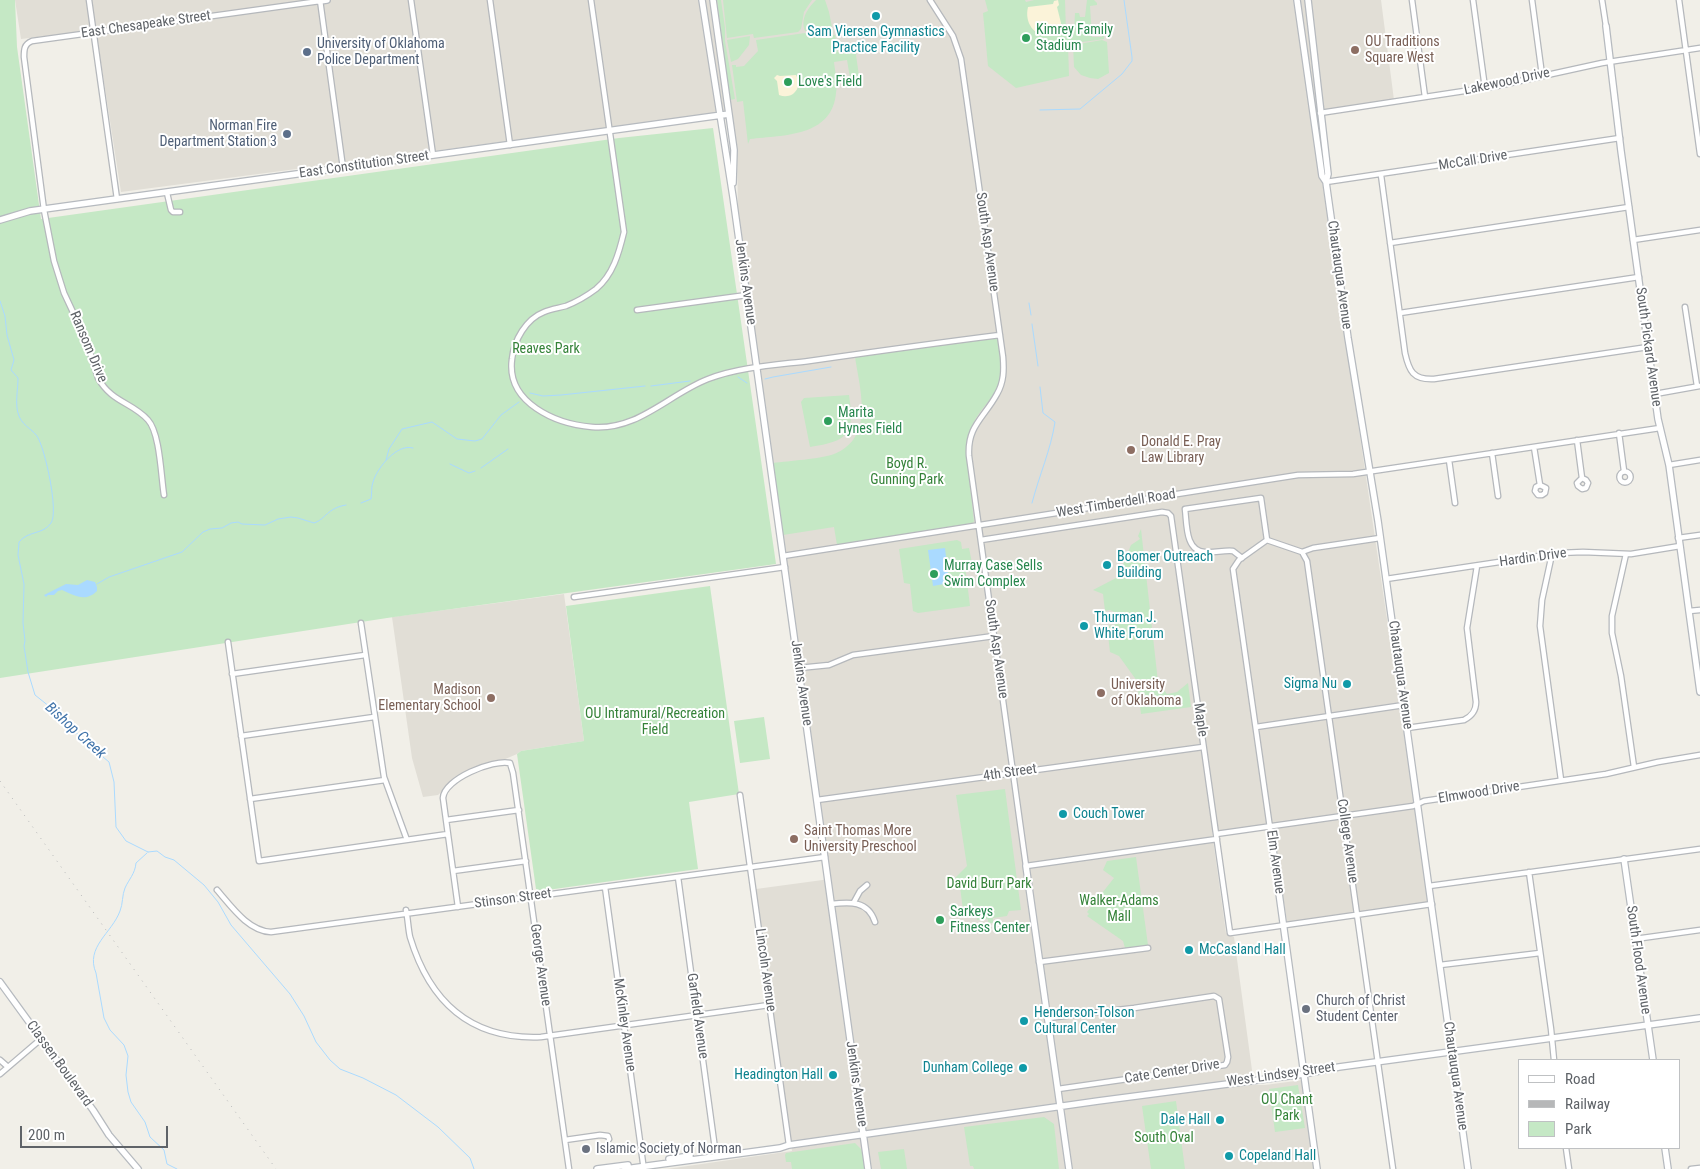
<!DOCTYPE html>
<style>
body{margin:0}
#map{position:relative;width:1700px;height:1169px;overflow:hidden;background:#f1efe8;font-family:"Roboto Condensed",sans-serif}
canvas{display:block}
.legend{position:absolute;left:1518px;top:1059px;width:162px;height:90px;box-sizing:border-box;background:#fff;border:1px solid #bfc1c3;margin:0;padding:6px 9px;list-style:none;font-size:15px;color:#5f6368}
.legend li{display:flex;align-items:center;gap:10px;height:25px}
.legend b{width:25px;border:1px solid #bfc1c3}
.scale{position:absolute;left:20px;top:1126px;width:148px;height:22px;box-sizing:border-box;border:2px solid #5f6368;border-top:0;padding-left:6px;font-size:15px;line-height:18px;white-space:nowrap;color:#5f6368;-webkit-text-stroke:4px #fff;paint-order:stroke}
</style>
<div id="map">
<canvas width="1700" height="1169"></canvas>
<ul class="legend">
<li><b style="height:6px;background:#fff"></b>Road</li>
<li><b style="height:6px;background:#b6b7b8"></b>Railway</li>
<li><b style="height:14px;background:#c5e8c5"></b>Park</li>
</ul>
<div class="scale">200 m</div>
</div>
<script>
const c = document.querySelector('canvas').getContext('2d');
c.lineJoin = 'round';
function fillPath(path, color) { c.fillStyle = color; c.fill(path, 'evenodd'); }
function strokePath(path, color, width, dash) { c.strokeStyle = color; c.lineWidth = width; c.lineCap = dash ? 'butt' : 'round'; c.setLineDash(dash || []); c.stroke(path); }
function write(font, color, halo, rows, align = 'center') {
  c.font = font + ' "Roboto Condensed",sans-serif'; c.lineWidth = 4; c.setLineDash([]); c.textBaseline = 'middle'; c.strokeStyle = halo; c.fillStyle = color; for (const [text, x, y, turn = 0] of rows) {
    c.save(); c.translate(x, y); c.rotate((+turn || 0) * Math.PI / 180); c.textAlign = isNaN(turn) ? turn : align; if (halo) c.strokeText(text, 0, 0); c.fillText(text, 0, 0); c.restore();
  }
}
fillPath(new Path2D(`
 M15,0H1381L1394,100L1312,112L1429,903L1287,922L1272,824L1212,832L1226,933L1234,937L1254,1085H1265L1303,1080L1315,1169H667L792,1151L756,889L830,879L738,217L737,148L731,112L121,192L96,30L21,39Z
 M564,594L584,741L521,751L517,754L503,760L478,767L456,778L438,795L423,797L412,758L392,617Z`), '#e1ded6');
fillPath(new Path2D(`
 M0,0H15L17,47L41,219L619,138L713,128L776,564L387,618L0,678Z
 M717,0H721L725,28V41L735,99L730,100Z
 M723,0H812L804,12L801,29L798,32L754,38L753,34L727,38Z
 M816,0H825L829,12L832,27L805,31C800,19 808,8 816,0Z
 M985,0H1025L1026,2L1034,0H1065L1066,32H1074L1075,13H1079L1080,17H1085L1087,0H1094L1097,3V5L1090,6L1092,37H1102V33H1104V39L1068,44L1069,76L1016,88L988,66L983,13L988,11Z
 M833,29V35H835L838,52L857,50L858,51L856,55L859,76L850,78L847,60L834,62C835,72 838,82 836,93C832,137 784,135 750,139L748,144L743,101L737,102L732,65H736V67L744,66L758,51L756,40Z
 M750,36L749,45L738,59L731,62L727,40Z
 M1102,40L1107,42L1109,73L1098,79L1090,78L1081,75L1074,67L1073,45Z
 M998,338C1000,352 1003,366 1000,381C995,398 980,408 973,424C969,432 967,441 966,450L974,522L972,523L837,545L834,527L783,535L773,463C789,461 820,459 834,454C875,438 860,390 855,357Z
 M849,395C855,434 849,441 810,447L801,402L804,398Z
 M1141,529L1158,682L1167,694L1177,692L1188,683L1191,707L1141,714L1137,681L1119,656L1110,652L1107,626L1114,625L1119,621V614L1110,610L1105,611L1103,594L1093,590L1118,577L1131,545L1140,539L1138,536Z
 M957,540L961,542L962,549L969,548L972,563L965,565L970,606L918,613L913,611L910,584L904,583L899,549Z
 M710,586L739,794L689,802L698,869L540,891L536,889L517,754L521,751L584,741L566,606Z
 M764,717L770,759L740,763L734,721Z
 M1005,789L1021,910L1009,911L1007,916L993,918V923H988V919L977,920L975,908L963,910L960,887L951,882L967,866L956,795Z
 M1136,857L1148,945L1125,948L1123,941L1087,916L1089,914L1087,912L1114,878L1103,870L1107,861Z
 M1298,1085L1305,1128L1275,1132L1269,1089Z
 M1176,1101L1185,1169H1151L1142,1106Z
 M1044,1117L1054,1124L1059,1169H974L973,1166H970L964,1127Z
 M855,1143L861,1149L866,1169H792L791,1162H786L785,1155L786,1153Z
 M904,1149L907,1169H881L878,1152Z`), '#c5e8c5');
fillPath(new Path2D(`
 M1058,0L1059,5L1057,7L1061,23L1060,32C1042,43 1023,28 1028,7L1053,4L1054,1Z
 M777,75L780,76L796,75C803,88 793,100 779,95L777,81L774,78Z`), '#fbf3d9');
fillPath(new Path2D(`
 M945,548L949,583L933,586L928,550Z
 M87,580L95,582L97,587V591C85,603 74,595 62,590L58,591L54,595H48L46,597L44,595L66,584L78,585Z`), '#aadaff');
strokePath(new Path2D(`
 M1040,110L1080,109L1122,74L1132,61V57L1124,0
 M0,301L5,316L7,335L14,360L11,370L18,378C18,389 15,403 18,413C21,425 31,428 37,436C45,448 59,512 51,523C43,535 29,530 19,542L18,555L24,584L23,623L25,641L24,646L28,672L35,695L60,715L84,741L109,762L114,782L116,827L126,841L148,852
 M1029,303L1031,315
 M1032,324L1038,366
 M738,377L747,383
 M765,379L773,377L831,367
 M651,386L690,381
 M530,393L543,396L561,395L645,386
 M386,460L389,449L402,429L432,422L457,439L475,441L482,439L501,415L519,402
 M450,464L469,473L475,471
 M481,468L508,449
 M361,503L371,499C372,494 371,487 373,482C377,468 397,443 413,448
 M1032,503C1039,476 1051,449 1055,422L1043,413L1040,387
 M97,584L109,577L182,552L203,532L210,529L222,528L231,523L238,522L242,524L265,525L278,519L291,517L298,518L314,523C326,519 327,508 346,505
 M148,852L157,851L165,857L174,860L204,885L218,902L231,925L290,994L304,1016L316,1042L330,1060L340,1069L363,1078L396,1095L438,1127L470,1158L474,1169
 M147,853L136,863C135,874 129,879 125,888C122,895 123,904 120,911C112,933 85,947 96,973L104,1018L110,1030L124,1045L128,1056L126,1075L128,1092L131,1102L145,1122L150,1137L164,1150L167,1164L177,1169`), '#aadaff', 1);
const street = new Path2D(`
 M89,0L117,199
 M320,0L343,168
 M411,0L433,155
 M490,0L510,145
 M591,0L624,232C619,253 613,275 596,289C588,295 576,302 566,306C559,308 551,309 544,312C526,319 514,340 512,359C506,403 556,424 592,427C638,431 669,394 708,379C739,367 776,365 809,361C872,352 936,343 1000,335
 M930,0L953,36L961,59L1003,357C1004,370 1004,382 997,394C984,418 967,426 969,456L1026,866L1217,839
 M1412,0L1425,97
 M1473,0L1485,88
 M1532,0L1542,75
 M1602,0L1606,26
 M1679,0L1700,154
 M1320,113L1497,86L1602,63L1700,48
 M1381,175L1405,353C1409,371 1413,380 1434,379L1648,347
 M1326,182L1620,138
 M167,193L171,210L173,212H180
 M1633,240L1700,230
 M1390,243L1629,207
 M1685,307L1697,386
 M637,310L747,295
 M1400,313L1639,277
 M1655,394L1700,386
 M1619,433L1624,471
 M1577,440L1582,478L1586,480L1588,483L1586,488L1582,489L1578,486L1577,483L1582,478
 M1534,447L1540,485L1536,487L1535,491L1538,495H1542L1545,493L1546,488L1540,485
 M1492,453L1498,496
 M1449,460L1455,503
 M1669,465L1700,460
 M1619.5 477a5.5 5.5 0 1 1 11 0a5.5 5.5 0 1 1-11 0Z
 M164,495C161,476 160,433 148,420C132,402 112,403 98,378L86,340L64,293L54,261L44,210L24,57C24,50 24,44 32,41L320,1
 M1678,538L1700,535
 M981,540L1162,512L1168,513L1171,516L1230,933L1432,904
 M1267,540L1302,552L1307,561L1393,1169
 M1302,552L1313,548L1380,538
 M1552,554L1542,600L1540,626L1561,780
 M1626,554L1612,616V633L1621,676L1634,767
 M783,556L1298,475L1353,474L1660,428
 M1242,558L1233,551C1224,550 1214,553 1205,552C1185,551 1187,524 1185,509L1261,498L1267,540L1239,560L1233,569L1271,835
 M1386,579L1559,553L1583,552L1631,554L1680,546
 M574,597L785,567
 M1689,611L1700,610
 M361,623L384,777L407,840
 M228,642L259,861L448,834
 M799,668L829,665L853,655L994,636
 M232,674L365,655
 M1256,727L1404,705
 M1407,728L1464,720C1472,716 1476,711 1476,702L1467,628L1477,566
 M241,736L374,717
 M740,795L789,1145
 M250,799L385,780
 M817,800L1203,747
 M446,820L519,810
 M1216,834L1413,806L1424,801L1606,774L1658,762L1700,755
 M453,871L526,861
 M1529,872L1551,1029L1554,1060
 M678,877L716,1156
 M1429,886L1700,849
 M605,887L643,1163
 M217,890C231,906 248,931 271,932L825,857
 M854,902L860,891L867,885
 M831,904C849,902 868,900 875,922
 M458,907L443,798C444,779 493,759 510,763L513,773L569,1169
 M406,910C408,919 408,928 410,937C430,1003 471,1040 541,1037L769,1005
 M1635,939L1700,930
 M1039,962L1148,948
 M1440,965L1540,953
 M1048,1018L1134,1008L1214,996L1219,999L1228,1057L1227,1062L1225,1065L1058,1089
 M0,1060L8,1067
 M0,1074L41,1039
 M565,1140L600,1135L608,1136L609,1139
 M1566,1148L1569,1169
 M1691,1169L1700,1168`);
const secondary = new Path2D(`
 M702,0L733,197L868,1169
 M713,0L734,150L733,183
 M1297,0L1322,176L1326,182
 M1308,0L1328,174L1326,182L1348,338L1378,521L1468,1169
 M320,1L327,0
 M1606,26L1621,151L1658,419L1669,465L1700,692
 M0,220L30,211L729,114
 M1271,835L1317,1169
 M1624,859L1653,1060
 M1026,866L1069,1169
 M0,982L93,1110L109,1135L138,1169
 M1665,1148L1668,1169
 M669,1159L690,1156
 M597,1169L628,1165
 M625,1169L780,1148L789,1145L1098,1101L1304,1074L1339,1067L1700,1018`);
strokePath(street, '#b5b8bc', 7);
strokePath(secondary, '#b6babf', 8);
strokePath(street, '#fff', 4.5);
strokePath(secondary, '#fff', 5.5);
strokePath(new Path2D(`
 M0,781L276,1169`), '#b6b7b8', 1, [1, 6]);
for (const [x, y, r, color] of [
 [876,16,5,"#0f9aa8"],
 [1026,38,5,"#2e9e5b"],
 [1355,50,5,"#8d6e63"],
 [307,52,5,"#5c6f8a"],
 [788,82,5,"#2e9e5b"],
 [287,134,5,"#5c6f8a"],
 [828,421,5,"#2e9e5b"],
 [1131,450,5,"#8d6e63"],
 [1107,565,5,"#0f9aa8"],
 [934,574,5,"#2e9e5b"],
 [1084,626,5,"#0f9aa8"],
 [1347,684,5,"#0f9aa8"],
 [1101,693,5,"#8d6e63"],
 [491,698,5,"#8d6e63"],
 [1063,814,5,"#0f9aa8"],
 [794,839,5,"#8d6e63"],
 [940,920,5,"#2e9e5b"],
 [1189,950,5,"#0f9aa8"],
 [1306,1009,5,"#6b7280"],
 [1024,1021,5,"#0f9aa8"],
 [1023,1068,5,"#0f9aa8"],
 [833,1075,5,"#0f9aa8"],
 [1220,1120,5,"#0f9aa8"],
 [586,1149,5,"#6b7280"],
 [1229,1156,5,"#0f9aa8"]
]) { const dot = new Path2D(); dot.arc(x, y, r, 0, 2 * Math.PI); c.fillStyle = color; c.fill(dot); strokePath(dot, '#fff', 2); }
write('14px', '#5f6368', '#fff', [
 ["East Chesapeake Street",146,25,-8],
 ["Lakewood Drive",1507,82,-12],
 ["McCall Drive",1473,161,-9],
 ["East Constitution Street",364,165,-8],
 ["South Asp Avenue",987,242,82],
 ["Chautauqua Avenue",1339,275,82],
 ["Jenkins Avenue",745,282,82],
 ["Ransom Drive",88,347,67],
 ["South Pickard Avenue",1648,347,82],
 ["West Timberdell Road",1116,504,-9],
 ["Hardin Drive",1533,558,-8],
 ["South Asp Avenue",996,649,82],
 ["Chautauqua Avenue",1400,675,82],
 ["Jenkins Avenue",801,683,82],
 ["Maple",1200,720,82],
 ["4th Street",1010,773,-8],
 ["Elmwood Drive",1479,793,-9],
 ["College Avenue",1347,841,82],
 ["Elm Avenue",1275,862,82],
 ["Stinson Street",513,899,-8],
 ["South Flood Avenue",1638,960,82],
 ["George Avenue",540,965,82],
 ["Lincoln Avenue",765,970,82],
 ["Garfield Avenue",697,1016,82],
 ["McKinley Avenue",624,1025,82],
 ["Classen Boulevard",59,1064,54],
 ["Cate Center Drive",1172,1072,-9],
 ["West Lindsey Street",1281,1075,-8],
 ["Chautauqua Avenue",1455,1076,82],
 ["Jenkins Avenue",856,1084,82]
]);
write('14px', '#27864d', '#fff', [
 ["Kimrey Family",1036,30],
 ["Stadium",1036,46],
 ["Love's Field",798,82],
 ["Marita",838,413],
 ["Hynes Field",838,429],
 ["Murray Case Sells",944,566],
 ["Swim Complex",944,582],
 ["Sarkeys",950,912],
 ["Fitness Center",950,928]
], 'left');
write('14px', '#0d838f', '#fff', [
 ["Sam Viersen Gymnastics",876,32,"center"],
 ["Practice Facility",876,48,"center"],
 ["Boomer Outreach",1117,557],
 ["Building",1117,573],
 ["Thurman J.",1094,618],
 ["White Forum",1094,634],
 ["Sigma Nu",1337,684,"right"],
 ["Couch Tower",1073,814],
 ["McCasland Hall",1199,950],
 ["Henderson-Tolson",1034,1013],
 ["Cultural Center",1034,1029],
 ["Dunham College",1013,1068,"right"],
 ["Headington Hall",823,1075,"right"],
 ["Dale Hall",1210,1120,"right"],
 ["Copeland Hall",1239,1156]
], 'left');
write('14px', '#785e54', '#fff', [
 ["OU Traditions",1365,42],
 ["Square West",1365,58],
 ["Donald E. Pray",1141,442],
 ["Law Library",1141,458],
 ["University",1111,685],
 ["of Oklahoma",1111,701],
 ["Madison",481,690,"right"],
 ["Elementary School",481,706,"right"],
 ["Saint Thomas More",804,831],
 ["University Preschool",804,847]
], 'left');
write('14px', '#4e5e75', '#fff', [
 ["University of Oklahoma",317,44],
 ["Police Department",317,60],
 ["Norman Fire",277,126,"right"],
 ["Department Station 3",277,142,"right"]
], 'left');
write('14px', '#348238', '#fff', [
 ["Reaves Park",546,349],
 ["Boyd R.",907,464],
 ["Gunning Park",907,480],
 ["OU Intramural/Recreation",655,714],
 ["Field",655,730],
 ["David Burr Park",989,884],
 ["Walker-Adams",1119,901],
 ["Mall",1119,917],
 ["OU Chant",1287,1100],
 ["Park",1287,1116],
 ["South Oval",1164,1138]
]);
write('14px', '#5b616d', '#fff', [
 ["Church of Christ",1316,1001],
 ["Student Center",1316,1017],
 ["Islamic Society of Norman",596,1149]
], 'left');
write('italic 15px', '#4174aa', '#fff', [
 ["Bishop Creek",75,731,42]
]);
</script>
